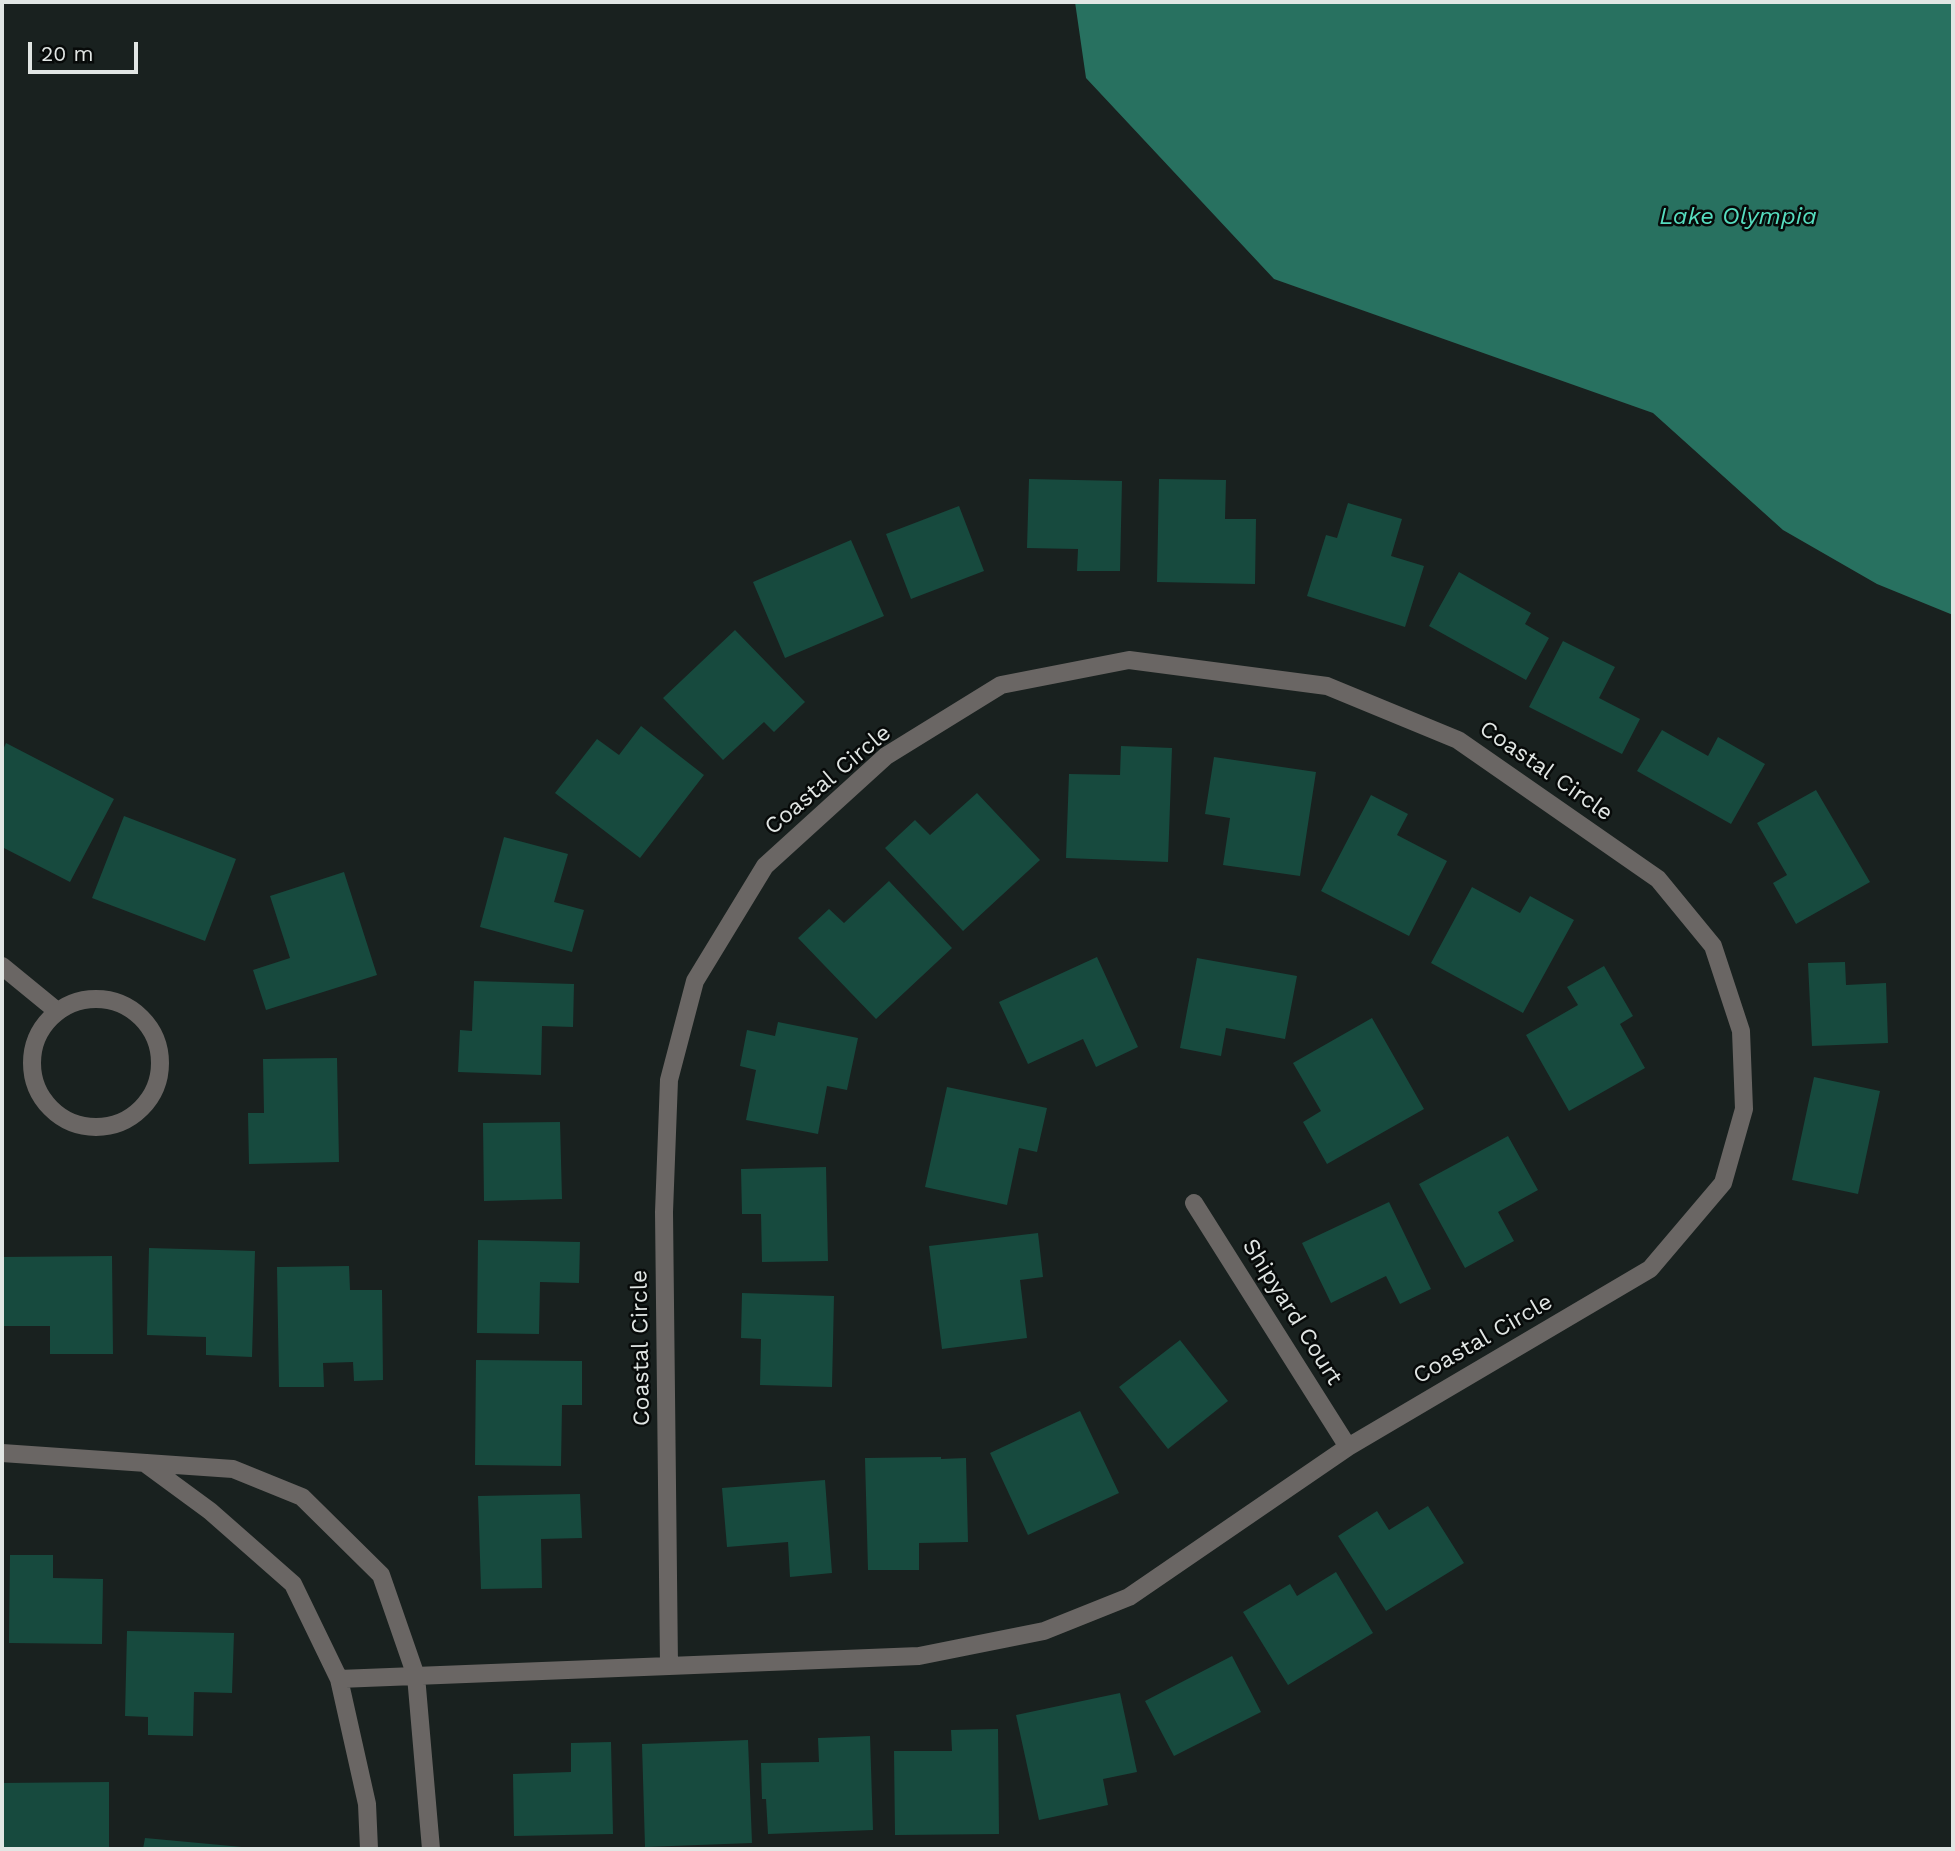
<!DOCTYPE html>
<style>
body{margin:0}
#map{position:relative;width:1955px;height:1851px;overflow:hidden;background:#19211f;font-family:"Work Sans",sans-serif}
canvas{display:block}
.frame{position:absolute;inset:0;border:4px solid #e1e6e4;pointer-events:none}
.scale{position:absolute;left:28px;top:42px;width:110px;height:32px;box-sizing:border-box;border:4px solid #e1e6e4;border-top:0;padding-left:9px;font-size:21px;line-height:24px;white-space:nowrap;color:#e1e6e4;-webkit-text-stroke:5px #070a09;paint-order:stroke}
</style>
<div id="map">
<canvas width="1955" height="1851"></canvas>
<div class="frame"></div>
<div class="scale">20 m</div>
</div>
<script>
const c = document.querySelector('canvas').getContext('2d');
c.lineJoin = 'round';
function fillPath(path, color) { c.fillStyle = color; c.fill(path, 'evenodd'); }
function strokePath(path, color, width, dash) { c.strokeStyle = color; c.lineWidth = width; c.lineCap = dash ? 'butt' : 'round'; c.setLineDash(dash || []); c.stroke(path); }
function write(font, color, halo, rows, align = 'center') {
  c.font = font + ' "Work Sans",sans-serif'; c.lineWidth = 5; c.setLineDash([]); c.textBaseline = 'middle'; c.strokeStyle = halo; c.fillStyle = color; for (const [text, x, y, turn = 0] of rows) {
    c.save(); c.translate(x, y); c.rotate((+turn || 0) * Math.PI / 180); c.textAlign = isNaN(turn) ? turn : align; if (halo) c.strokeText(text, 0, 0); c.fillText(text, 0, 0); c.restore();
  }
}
fillPath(new Path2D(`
 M1075,2H1953V615L1877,584L1783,530L1653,413L1274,279L1086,78Z`), '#287160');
fillPath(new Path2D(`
 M1029,479L1122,481L1120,571H1077L1078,549L1027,548Z
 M1159,479L1226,480L1225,519H1256L1255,584L1157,582Z
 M1348,503L1402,519L1391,556L1424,566L1405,627L1307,596L1326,535L1337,538Z
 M959,506L984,571L911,599L886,534Z
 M851,540L884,616L785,658L753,582Z
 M1459,572L1531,613L1525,624L1549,638L1526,680L1429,626Z
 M735,630L805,702L774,732L764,722L723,760L663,698Z
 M1563,641L1615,667L1599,698L1640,719L1622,754L1529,707Z
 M641,726L704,775L640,858L555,793L597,739L619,755Z
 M1662,730L1708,756L1718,737L1765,764L1731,824L1637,771Z
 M6,743L114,799L70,882L2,847V752Z
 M1121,746L1172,748L1168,862L1066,858L1069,774L1120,775Z
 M1214,757L1316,772L1300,876L1223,865L1230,818L1205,814Z
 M1816,790L1870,882L1796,924L1773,883L1787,875L1757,823Z
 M977,793L1040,860L963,931L885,848L915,820L930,835Z
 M1371,795L1408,814L1397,835L1447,861L1409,936L1321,891Z
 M124,816L236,859L205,941L92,898Z
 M504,837L568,854L554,902L584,910L572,952L480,927Z
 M344,872L377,975L266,1010L253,970L290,958L270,896Z
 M889,881L952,948L876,1019L798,938L829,909L844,923Z
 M1472,887L1520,913L1530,896L1574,920L1523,1013L1431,963Z
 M1097,957L1138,1047L1096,1067L1083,1039L1028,1064L999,1002Z
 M1197,958L1297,976L1285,1039L1226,1028L1221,1056L1180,1048Z
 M1845,962L1846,985L1886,983L1888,1043L1812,1046L1808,963Z
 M1604,966L1633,1016L1620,1024L1645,1068L1569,1111L1526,1035L1578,1005L1567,987Z
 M474,981L574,984L573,1027L542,1026L541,1075L458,1072L460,1030L472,1031Z
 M1372,1018L1424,1109L1327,1164L1303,1122L1321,1111L1293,1063Z
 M778,1022L858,1038L847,1090L827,1086L818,1134L746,1120L756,1070L740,1066L747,1030L775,1036Z
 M337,1058L339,1162L249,1164L248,1113H264L263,1059Z
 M1814,1077L1880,1091L1858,1194L1792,1180Z
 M947,1087L1047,1108L1037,1152L1019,1148L1007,1205L925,1187Z
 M560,1122L562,1199L484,1201L483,1123Z
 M1508,1136L1538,1190L1498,1212L1514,1241L1465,1268L1419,1184Z
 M826,1167L828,1261L762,1262L761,1214H742L741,1169Z
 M1389,1202L1431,1289L1400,1304L1386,1276L1331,1303L1302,1243Z
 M1038,1233L1043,1277L1020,1280L1027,1338L942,1349L929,1246Z
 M478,1240L580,1242L579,1283L540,1282L539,1334L477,1333Z
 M149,1248L255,1251L252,1357L206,1355V1337L147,1335Z
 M112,1256L113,1354H50V1326H2V1257Z
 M349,1266L350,1290H382L383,1380L354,1381L353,1362L323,1363L324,1387H279L277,1267Z
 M742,1293L834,1296L832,1387L760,1385L761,1339L741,1338Z
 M1180,1340L1228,1401L1168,1449L1119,1387Z
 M476,1360L582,1361V1405H562L561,1466L475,1465Z
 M1080,1411L1119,1493L1028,1535L990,1453Z
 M941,1457V1459L966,1458L968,1542L919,1543V1570H868L865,1458Z
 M825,1480L832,1573L790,1577L788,1542L727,1547L722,1488Z
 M580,1494L582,1538L541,1539L542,1588L481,1589L478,1496Z
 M1428,1506L1464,1563L1386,1611L1338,1536L1377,1511L1389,1530Z
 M10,1555H53V1578L103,1579L102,1644L9,1643Z
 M1336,1572L1373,1633L1288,1685L1243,1612L1290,1584L1297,1596Z
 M127,1631L234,1633L232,1693L194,1692L193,1736L148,1735V1717L125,1716Z
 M1232,1656L1261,1712L1174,1756L1145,1701Z
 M1120,1693L1137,1772L1103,1779L1108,1805L1039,1820L1016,1715Z
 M998,1729L999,1834L895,1835L894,1751H952L951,1730Z
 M870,1736L873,1830L768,1834L766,1799H762L761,1763L819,1762L818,1738Z
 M748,1740L752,1843L645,1847L642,1744Z
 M611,1742L613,1834L514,1836L513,1774L571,1772V1743Z
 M109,1782V1849H2V1783Z
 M145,1838L242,1847V1849H143Z`), '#174a3e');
strokePath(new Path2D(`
 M2,966L57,1011
 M32 1063a64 64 0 1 1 128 0a64 64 0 1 1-128 0Z
 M1194,1203L1348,1447
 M2,1453L233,1469L302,1497L381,1575L416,1676L431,1849
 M146,1464L210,1511L293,1584L339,1679L367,1804L369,1849
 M339,1679L669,1666L919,1656L1044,1631L1129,1597L1348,1447L1650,1269L1723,1183L1744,1109L1741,1031L1713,946L1658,879L1458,740L1327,686L1129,660L1001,685L886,756L765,866L695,981L669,1080L664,1212L669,1666`), '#6a6664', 18);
write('23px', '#e1e6e4', '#070a09', [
 ["Coastal Circle",1546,771,35],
 ["Coastal Circle",828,780,-40],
 ["Shipyard Court",1292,1312,58],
 ["Coastal Circle",1483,1339,-30],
 ["Coastal Circle",641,1348,-91]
]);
write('italic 24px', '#56ddbf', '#070a09', [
 ["Lake Olympia",1738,217]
]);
</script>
